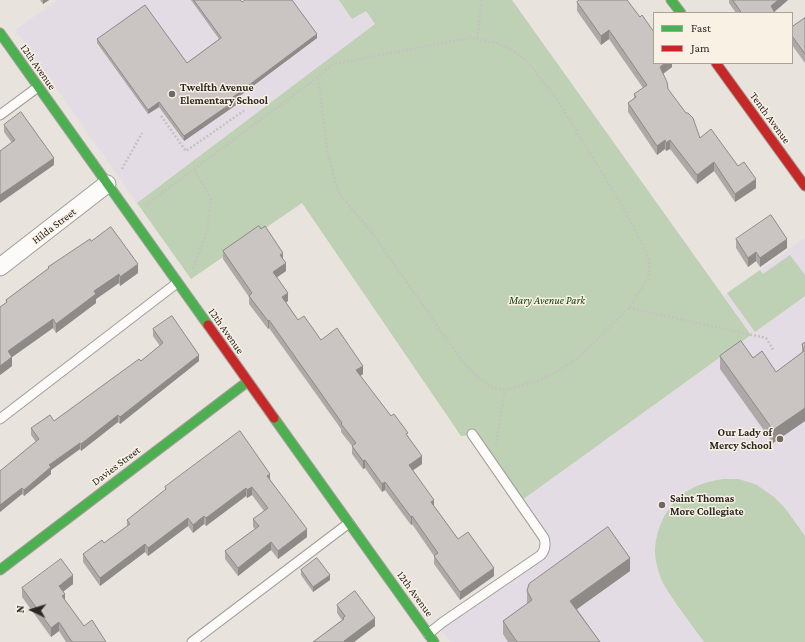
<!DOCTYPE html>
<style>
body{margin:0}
#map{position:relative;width:805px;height:642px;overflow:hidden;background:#e8e3dd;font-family:"Crimson Pro",serif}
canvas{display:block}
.legend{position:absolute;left:653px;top:12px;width:140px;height:52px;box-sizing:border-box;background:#faf1e5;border:1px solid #a7a198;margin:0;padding:5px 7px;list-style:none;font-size:12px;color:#2b2824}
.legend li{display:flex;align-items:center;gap:8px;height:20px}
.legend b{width:20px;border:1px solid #a7a198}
.north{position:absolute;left:12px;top:590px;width:40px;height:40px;-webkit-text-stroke:3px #faf1e5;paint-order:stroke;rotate:274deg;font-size:11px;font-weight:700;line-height:16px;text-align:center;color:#2b2824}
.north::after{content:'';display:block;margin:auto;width:14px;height:18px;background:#2b2824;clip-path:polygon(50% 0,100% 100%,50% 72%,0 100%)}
</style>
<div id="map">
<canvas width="805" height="642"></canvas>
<ul class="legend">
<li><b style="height:5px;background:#4caf50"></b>Fast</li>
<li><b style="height:5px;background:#c62828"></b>Jam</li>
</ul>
<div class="north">N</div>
</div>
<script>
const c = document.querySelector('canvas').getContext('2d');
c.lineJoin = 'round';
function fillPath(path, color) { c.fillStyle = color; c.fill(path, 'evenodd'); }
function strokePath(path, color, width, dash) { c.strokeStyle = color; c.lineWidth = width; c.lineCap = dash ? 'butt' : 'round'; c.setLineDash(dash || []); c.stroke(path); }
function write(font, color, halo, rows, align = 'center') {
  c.font = font + ' "Crimson Pro",serif'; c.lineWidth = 3; c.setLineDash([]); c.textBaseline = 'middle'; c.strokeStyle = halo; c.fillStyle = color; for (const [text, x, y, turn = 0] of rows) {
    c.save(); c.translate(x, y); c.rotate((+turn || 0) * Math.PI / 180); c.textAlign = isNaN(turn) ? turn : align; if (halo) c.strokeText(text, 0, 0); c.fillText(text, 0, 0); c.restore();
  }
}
fillPath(new Path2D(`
 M57,0H409L137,203L15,30Z
 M805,238V642H450L438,625L545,548L518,503L751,335L724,296Z`), '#e4dce5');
fillPath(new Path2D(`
 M339,0H512L751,335L518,503L472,435L461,436L302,203L191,279L137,203L375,24L366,11L352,19Z
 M790,255L805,275V296L755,332L727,293L760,270L763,274Z
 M723,479H739L757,485L774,497L785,508L805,536V642H704C695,630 686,617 677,605C672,597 665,588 661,579C659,573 657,567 656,561C651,535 667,501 691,489C701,483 712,481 723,479Z`), '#bed1b4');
const lane = new Path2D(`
 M0,115L38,87
 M0,419L177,283
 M428,634L443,622L541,555C545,550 546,544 544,538L472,434
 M192,642L349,523`);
const street = new Path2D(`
 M0,267L107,184`);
const fast = new Path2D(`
 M671,0L681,13
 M0,33L208,325
 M274,418L434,642
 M0,570L247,382`);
const jam = new Path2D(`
 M716,63L805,186
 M208,325L274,418`);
strokePath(lane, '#a19e99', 11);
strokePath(street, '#a19e99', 19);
strokePath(fast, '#a19e99', 11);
strokePath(jam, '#a19e99', 11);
strokePath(new Path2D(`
 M477,38L482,0
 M161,116L186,151L245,110
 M122,169L142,133
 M146,205L318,77C324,70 330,66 338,63L470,38L497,43L512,50L527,61L556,98L625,210L648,256L650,267L648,278L629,308L580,356L560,370L537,381L505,390L492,387L475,375L460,358L370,230L341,196L337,188L328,155L318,77
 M193,269L207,231L211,199L194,169
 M629,308L766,338L774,351
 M496,445L505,390`), '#c4c3c0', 2.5, [2, 2]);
strokePath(lane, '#fcfbfa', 9);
strokePath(street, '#fcfbfa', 17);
strokePath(fast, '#4caf50', 9);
strokePath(jam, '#c62828', 9);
fillPath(new Path2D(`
 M40,0H49L43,4Z
 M191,0H240L242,2L317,38L235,99L236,105L184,141L159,107L148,114L97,43V39L187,63L219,39Z
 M729,0H788L774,12L775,13H736L729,3Z
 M577,2L672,63V67L663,74L668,89L700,138L738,166L756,188L735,202L714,171L697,184L670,149L666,151L665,149L657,155L628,112V103L634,99V94L643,88L609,39L601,45L577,11Z
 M805,18V63L792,45V27Z
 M4,125L54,165L12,143L4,132Z
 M736,239L787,248L760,267L756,261L748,267L736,248Z
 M91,241L138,273L120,286L119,283L96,299V303L56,333L53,328L12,357V366L0,375V307L6,303V300L48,269V267Z
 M223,251L283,259L286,271L277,277L288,301L286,302L298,320L321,340L363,374L360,376L391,416L408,436L422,464L413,470L434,506L458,539L494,576L460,600L434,564V556L412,524L411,525L385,490L382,492L365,468L363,469L352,454V446L341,432V429L269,328L268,329L249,304V297L223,259Z
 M153,329L199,361L120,424L118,422L81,451L80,449L51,470V474L24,496L22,494L0,512L36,442L31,435V428L54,421L141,361L160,346L153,336Z
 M805,342V421L773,443L720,369V356L753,358L776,372L802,353V344Z
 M270,479L307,537L278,559L271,550L238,576L225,559V551L255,529L253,527V519L264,511L252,495L247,498L246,496L206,526L204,524L193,533L188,526L148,556L145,552L100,586L83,562V554L104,543L127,526V520L165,491V487Z
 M301,570L330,580L313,592L301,575Z
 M630,571L577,609L600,642H508L503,634V621L527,604V591Z
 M73,584L63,591L65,600L84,626L106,642H66L59,631L51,637L22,597V588Z
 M337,605L375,626L354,642H313L342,620L337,613Z`), '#aea9a7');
fillPath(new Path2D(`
 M43,0H49L43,4Z
 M778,0H788L773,13L771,6Z
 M609,30V39L601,45V36Z
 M317,34V38L233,101V97Z
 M665,63H672V67L660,76V67Z
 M236,100V105L184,141V136Z
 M159,102V107L148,114V110Z
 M665,140V149L657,155V146Z
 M670,140V149L666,151V143Z
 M54,158V165L0,203V195Z
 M714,162V171L697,184V175Z
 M756,179V188L735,202V194Z
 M787,239V248L760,267V258Z
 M756,252V261L748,267V258Z
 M283,253V261L280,255Z
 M286,263V271L273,280V272Z
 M138,264V273L120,286V277Z
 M119,274V283L96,299V303L56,333V324L94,291Z
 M288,293V301L282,305V297Z
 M53,319V328L8,360V351Z
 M269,320V328L268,329V321Z
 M199,355V361L120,424V417Z
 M12,357V366L0,375V366Z
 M363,366V374L356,379V370Z
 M805,408V421L773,443V430Z
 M118,415V422L81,451V444Z
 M80,443V449L51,470V474L24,496V490L49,465Z
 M422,456V464L409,473V465Z
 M365,460V468L363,469V461Z
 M270,474V482L267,476Z
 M385,482V490L382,492V484Z
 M252,487V495L247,498V490Z
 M22,488V494L0,512V505Z
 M246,488V496L206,526V518Z
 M434,500V508L431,502Z
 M204,516V524L193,533V525Z
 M412,516V524L411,525V517Z
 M188,518V526L148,556V548Z
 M307,529V537L278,559V551Z
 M271,542V550L238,576V568Z
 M145,544V552L100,586V578Z
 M630,558V571L570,614V601Z
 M494,568V576L460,600V592Z
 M73,575V584L59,595V586Z
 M330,575V580L313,592V587Z
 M65,594V602L62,596Z
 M375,618V626L354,642H344V641Z
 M59,622V631L51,637V628Z`), '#8d8a88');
const building = new Path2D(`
 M194,0H240L242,2L245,0H292L317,34L233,97L236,100L184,136L159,102L148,110L97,39L145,5L187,63L221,38Z
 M580,0H627L640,17L642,15L654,32V63H665L660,67L667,82L668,89L686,113H688L693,118L700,138L711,129L738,166L744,162L756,179L735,194L714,162L697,175L670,140L666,143L665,140L657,146L628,103L636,97L634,94L647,85L609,30L601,36L577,2Z
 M733,0H778L771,6L775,13H742Z
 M805,18V54L792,36V27Z
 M21,112L54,158L0,195V151L15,140L4,125Z
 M771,215L787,239L760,258L756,252L748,258L736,239Z
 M259,226L261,229L265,226L283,253L280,255L286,263L273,272L288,293L282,297L298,320L304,316L321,340L337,328L363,366L356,370L391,416L394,414L408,433L406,434L422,456L409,465L434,500L431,502L458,539L468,532L494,568L460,592L434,556L438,553L412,516L411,517L385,482L382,484L365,460L363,461L352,446L356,443L341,424L342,423L269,320L268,321L249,296L252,293L223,251Z
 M111,227L138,264L120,277L119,274L94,291L96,294L56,324L53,319L8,351L12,357L0,366V307L7,302L6,300L49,268L48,267L90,239L91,241Z
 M172,316L199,355L120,417L118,415L81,444L80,443L49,465L51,467L24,490L22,488L0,505V471L39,439L31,428L50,415L54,421L139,359L141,361L163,343L153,329Z
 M741,341L753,358L762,351L776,372L804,351L802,344L805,342V408L773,430L720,356Z
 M240,431L270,474L267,476L307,529L278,551L271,542L238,568L225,551L259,526L253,519L268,508L252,487L247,490L246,488L206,518L204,516L193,525L188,518L148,548L145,544L100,578L83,554L102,540L104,543L130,524L127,520L166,489L165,487Z
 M608,527L630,558L570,601L600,642H517L503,621L532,600L527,591L529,584Z
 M317,558L330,575L313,587L301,570Z
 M61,559L73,575L59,586L65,594L62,596L84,626L92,620L106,642H72L59,622L51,628L22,588Z
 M355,591L375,618L344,641L345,642H313L344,619L343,618L345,616L337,605Z`);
fillPath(building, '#cac5c2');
strokePath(building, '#8d8a88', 1);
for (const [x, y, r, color] of [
 [172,94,4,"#6d6965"],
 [780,439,4,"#6d6965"],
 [662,505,4,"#6d6965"]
]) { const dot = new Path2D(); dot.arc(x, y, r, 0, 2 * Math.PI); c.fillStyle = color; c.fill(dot); strokePath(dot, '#faf1e5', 1.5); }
write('11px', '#2b2824', '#faf1e5', [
 ["12th Avenue",38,67,55],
 ["Tenth Avenue",770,118,54],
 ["Hilda Street",54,226,-37],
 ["12th Avenue",226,331,55],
 ["Davies Street",116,466,-37],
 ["12th Avenue",415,594,54]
]);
write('bold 11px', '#2b2824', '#faf1e5', [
 ["Twelfth Avenue",180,88],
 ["Elementary School",180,101],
 ["Our Lady of",772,433,"right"],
 ["Mercy School",772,446,"right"],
 ["Saint Thomas",670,499],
 ["More Collegiate",670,512]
], 'left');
write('italic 11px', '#0c3803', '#faf1e5', [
 ["Mary Avenue Park",547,301]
]);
</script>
